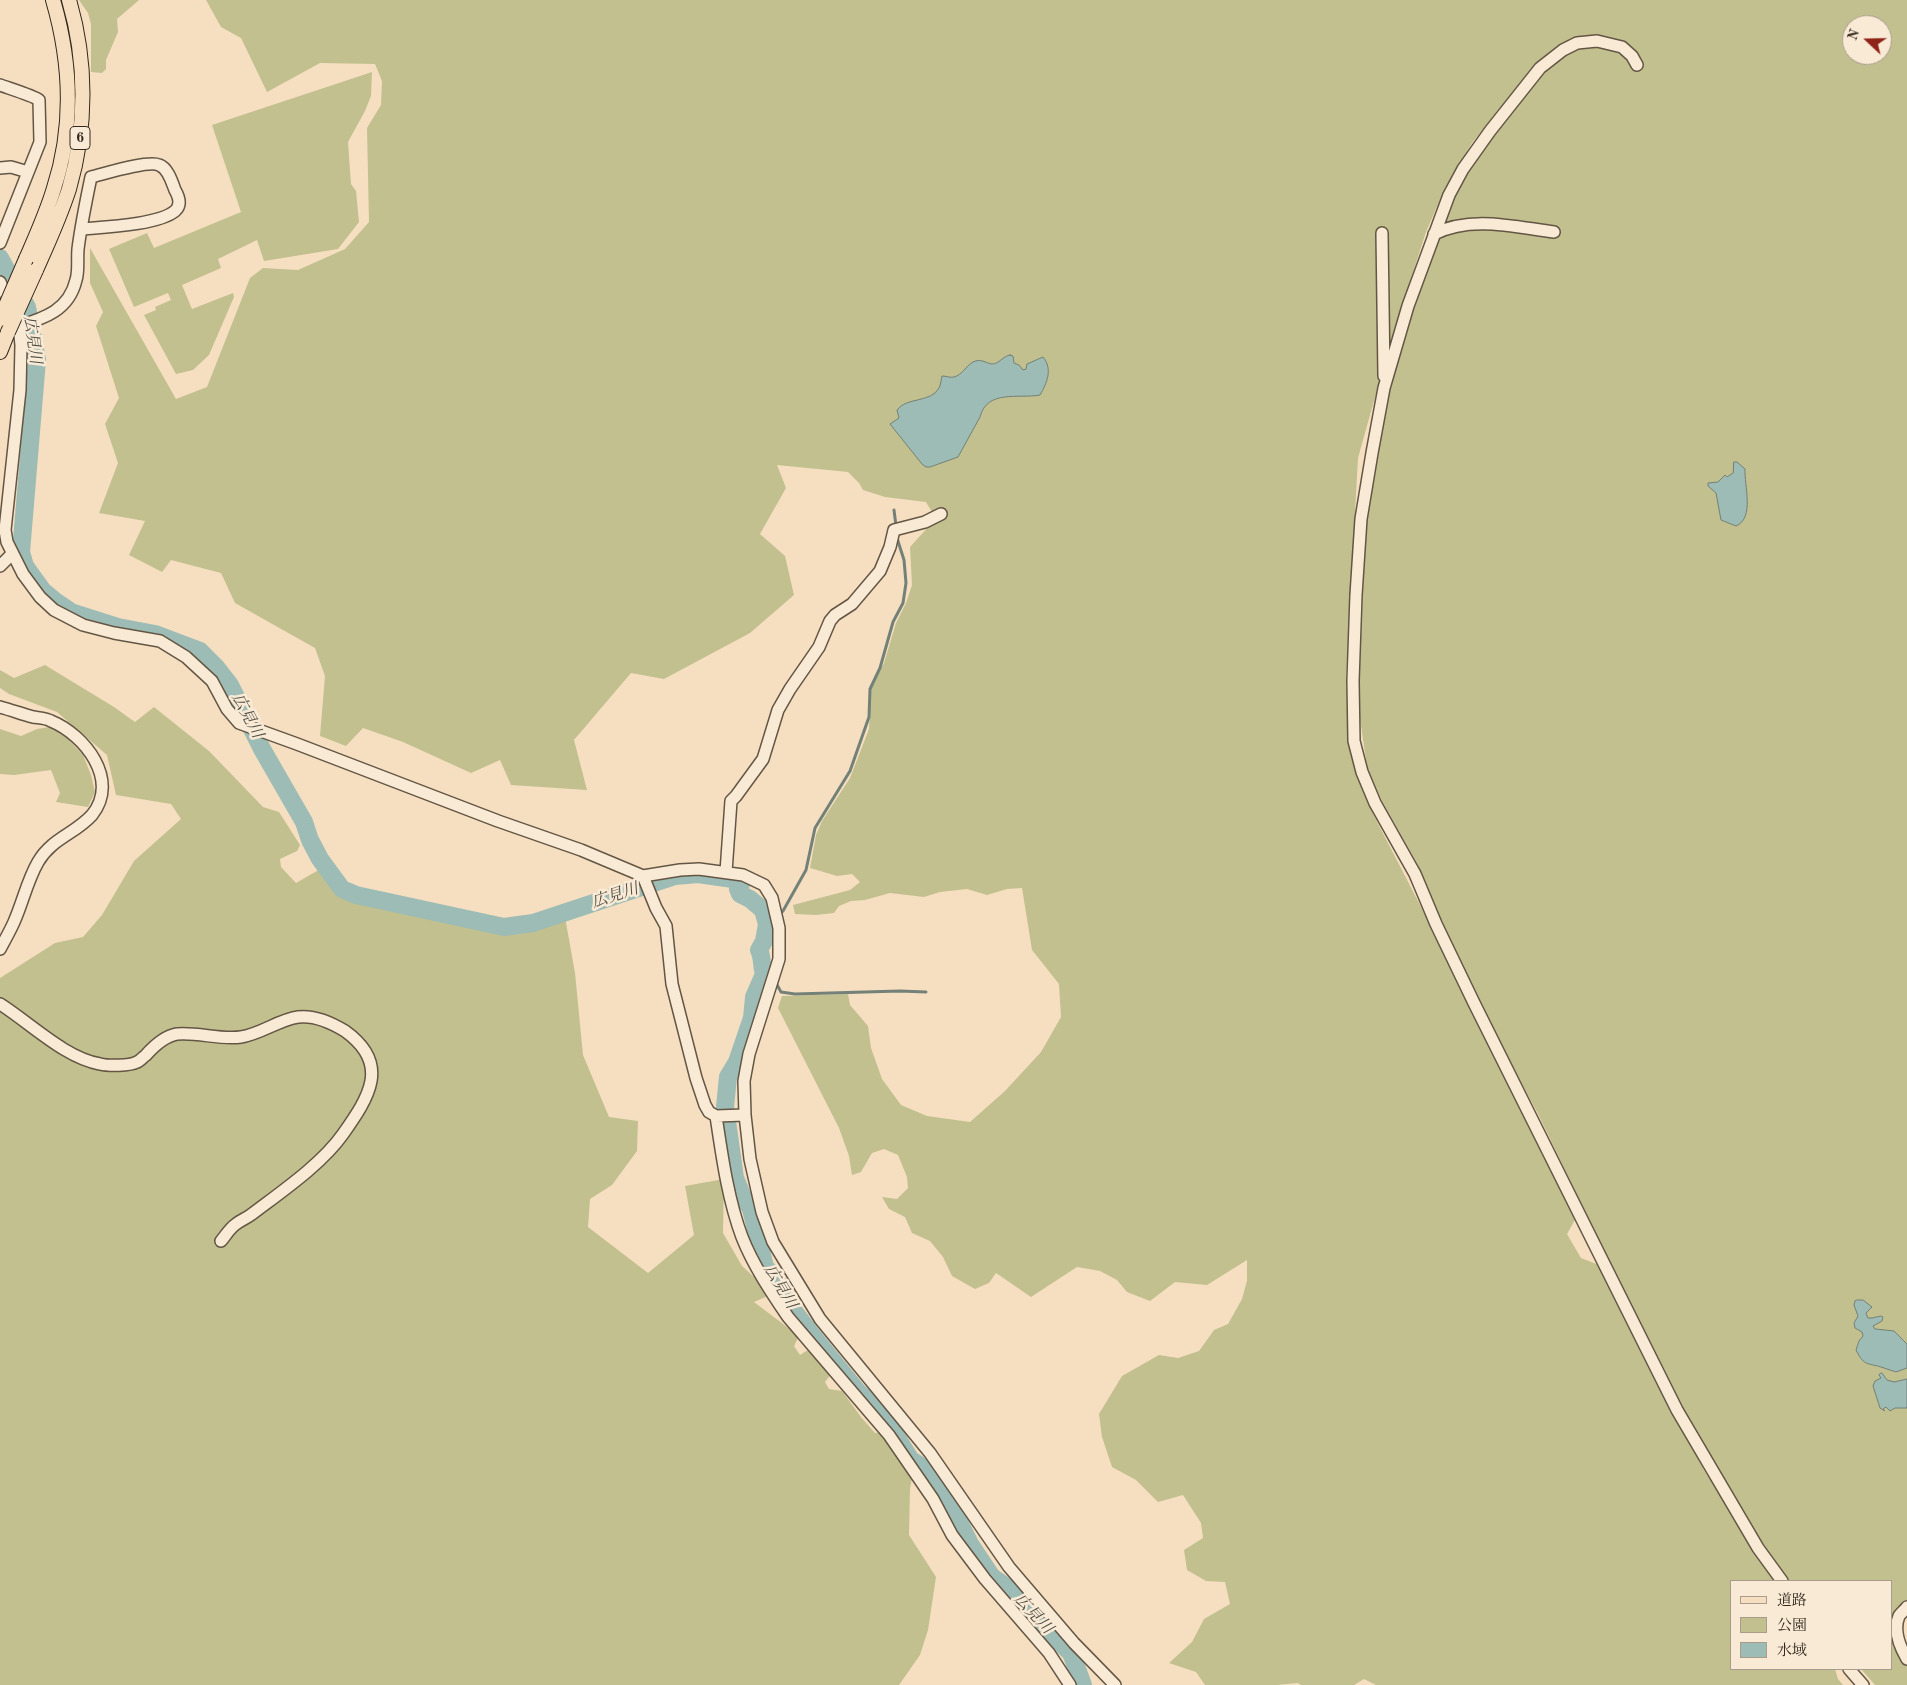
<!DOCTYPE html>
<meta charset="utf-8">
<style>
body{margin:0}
#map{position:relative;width:1907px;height:1685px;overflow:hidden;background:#f6dfc0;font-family:"Old Standard TT","Noto Serif JP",serif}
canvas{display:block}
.legend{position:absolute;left:1730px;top:1580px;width:162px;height:90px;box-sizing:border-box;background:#f9ead6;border:1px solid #aa9c8c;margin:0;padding:6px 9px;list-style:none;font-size:15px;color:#33281c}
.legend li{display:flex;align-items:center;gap:10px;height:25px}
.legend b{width:25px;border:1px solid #aa9c8c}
.north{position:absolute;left:1842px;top:15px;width:50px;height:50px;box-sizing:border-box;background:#f9ead6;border:1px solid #aa9c8c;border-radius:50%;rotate:291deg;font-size:14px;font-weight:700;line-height:20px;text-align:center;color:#33281c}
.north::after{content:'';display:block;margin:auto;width:18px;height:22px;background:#8f2418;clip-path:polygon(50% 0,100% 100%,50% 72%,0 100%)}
</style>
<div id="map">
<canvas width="1907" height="1685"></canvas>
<ul class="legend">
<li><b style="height:6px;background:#f6dfc0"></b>道路</li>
<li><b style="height:14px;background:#c2c08e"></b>公園</li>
<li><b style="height:14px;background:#9dbcb5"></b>水域</li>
</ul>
<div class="north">N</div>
</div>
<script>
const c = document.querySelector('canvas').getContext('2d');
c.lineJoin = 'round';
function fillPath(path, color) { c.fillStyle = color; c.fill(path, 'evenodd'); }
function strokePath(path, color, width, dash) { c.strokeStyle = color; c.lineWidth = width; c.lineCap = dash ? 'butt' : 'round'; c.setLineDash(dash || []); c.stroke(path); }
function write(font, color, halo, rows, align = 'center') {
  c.font = font + ' "Old Standard TT","Noto Serif JP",serif'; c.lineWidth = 5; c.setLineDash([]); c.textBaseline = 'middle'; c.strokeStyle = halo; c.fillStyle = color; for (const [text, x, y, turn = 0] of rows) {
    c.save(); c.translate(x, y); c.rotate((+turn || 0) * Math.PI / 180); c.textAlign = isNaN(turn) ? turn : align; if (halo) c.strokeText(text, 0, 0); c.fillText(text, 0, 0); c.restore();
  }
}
fillPath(new Path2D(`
 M79,0H139L117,19L118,32L106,60V69L102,73L91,72V24L88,13Z
 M206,0H1907V1602L1895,1619L1907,1662V1685H1875L1861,1669H1891V1581H1788L1742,1512L1676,1399L1538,1114L1483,1011L1436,910L1417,863L1381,799L1367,767L1353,670L1365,522L1392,377L1418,289L1454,197L1485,145L1506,118L1498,110L1472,143L1445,188L1426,232L1391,340L1358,458L1346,677L1349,743L1361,787L1373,814L1435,934L1576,1218L1567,1234L1581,1258L1599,1265L1705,1472L1776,1581H1731V1669H1835L1838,1679L1843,1685H1376L1364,1679L1354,1685H1301L1298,1683L1277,1685H1205L1196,1672L1169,1663L1192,1642L1204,1619L1230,1604L1225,1582L1206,1581L1187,1570L1184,1550L1203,1538L1201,1523L1183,1495L1158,1502L1136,1480L1112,1467L1102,1437L1099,1414L1122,1376L1159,1355L1178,1358L1199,1351L1214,1330L1228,1324L1242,1299L1247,1281V1260L1207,1285L1175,1282L1150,1301L1127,1292L1117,1280L1100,1271L1077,1267L1031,1297L996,1273L989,1283L975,1289L952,1276L943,1257L930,1241L912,1233L905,1217L889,1209L882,1197L897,1199L908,1188L907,1177L898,1155L884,1149L872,1153L861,1172L852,1175L849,1156L839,1128L778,1008L782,996L848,994L850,1005L868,1026L871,1048L882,1079L901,1105L927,1116L970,1122L1005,1091L1041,1052L1061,1017L1059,984L1032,950L1022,888L1007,889L987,895L967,889L940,892L924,897L890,893L865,900L851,901L839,906L834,913L816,915L795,914L793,905L850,890L860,882L852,874L837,876L810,868L816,835L822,821L850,778L869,729L871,689L884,663L896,623L906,603L912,585L910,547L929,526L932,512L926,502L885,497L863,490L859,483L848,472L777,465L786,488L760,534L785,556L794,595L750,633L664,679L631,673L574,740L587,790L511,785L500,760L471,773L403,742L363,728L346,746L320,736L325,676L315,648L235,603L221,573L171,560L162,572L129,555L145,521L99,513L118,463L105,424L119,398L96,326L103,312L90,283V248L176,399L207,387L250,278L263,268L298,270L345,249L369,222L367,128L381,105L382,81L375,64L320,63L267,92L241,38L221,27ZM1852,25H1882V55H1852Z
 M372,72L371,96L365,111L348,142L351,184L356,191L359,222L338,249L264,261L257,240L218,259L221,268L182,285L192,309L233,293L234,297L209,355L193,370L176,374L144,315L156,310L155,307L171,300L168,293L134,307L109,249L147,233L154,248L241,212L212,125Z
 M45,665L114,707L135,722L154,707L209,751L263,807L279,812L300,845L297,851L280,859L281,867L296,883L322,868L339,891L354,897L501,930L522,929L565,917L575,973L583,1055L609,1117L638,1121L637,1151L612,1185L590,1199L588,1227L648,1273L694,1235L685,1186L724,1179L723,1233L742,1266L753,1276L758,1272L770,1295L754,1302L799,1336L794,1346L800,1355L811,1348L832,1373L825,1382L829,1389L842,1391L861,1417L875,1433L903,1429L917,1456L910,1488L909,1535L936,1577L928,1630L920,1655L899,1685H0V978L55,943L83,937L102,915L134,861L181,819L171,804L116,795L107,755L57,712L9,694L0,688V670L14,678Z
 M49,727L64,735L83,755L91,775L95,792L88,807L56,802L60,793L51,770L14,775L0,774V729L21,736L37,729Z`), '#c2c08e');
const water = new Path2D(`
 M1010,355L1013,356L1014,363L1019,365L1023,370L1026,369L1027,364L1043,357C1053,369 1047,383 1040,395C1019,399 987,389 980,417L958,457L930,467H926L922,464L890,424L899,418L897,410C906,397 931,403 939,388C941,384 941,380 942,376C946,376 951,378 954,377C962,375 966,366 973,362C981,358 985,363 992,364C999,364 1003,356 1010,355Z
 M1734,462H1737L1745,469C1744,485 1755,518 1736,526L1721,520L1716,493L1708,486V483L1718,482L1725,475L1727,477L1733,473Z
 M1857,1300H1863L1872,1307L1866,1313L1868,1318H1872L1881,1316L1883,1317L1882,1321L1873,1326L1875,1329L1894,1331L1907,1344V1368L1896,1372C1892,1371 1888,1369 1884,1368C1868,1362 1865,1368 1856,1350L1859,1341L1863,1336L1862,1332L1855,1328L1854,1323L1858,1316L1854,1305L1855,1301Z
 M1882,1373L1887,1380L1894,1382L1907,1379V1408H1895L1890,1411L1886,1407L1883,1409L1885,1411L1880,1408L1873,1386L1875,1381L1881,1378L1879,1375Z`);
fillPath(water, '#9dbcb5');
strokePath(water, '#738178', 1);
strokePath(new Path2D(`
 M894,510L896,526
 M779,914L783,911L806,870L815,828L850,771L869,717L870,689L880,668L893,622L903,603L906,583L904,560L897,538
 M767,924L775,918
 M776,983L781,992L795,994L900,991L926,992`), '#738178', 3);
strokePath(new Path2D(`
 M0,258L27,307L37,360L21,552L25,566L43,591L55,601L71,612L118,627L155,634L200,651L216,667L230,685L262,749L304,822L310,840L320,859L342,889L356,895L504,927L533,923L675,876L698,874L740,880L741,884L738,889L740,894L750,899L763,910L767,924L764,941L759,950C763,958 761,965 764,974L754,997L752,1018L737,1062L728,1077L725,1107L735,1178L742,1195L751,1209L765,1267L776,1278L781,1294L811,1334L858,1392L880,1411L911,1460L936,1475L970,1544L992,1577L1020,1596L1038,1616L1046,1630L1071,1653L1083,1685`), '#9dbcb5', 18);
const minor = new Path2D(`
 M1637,65L1632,56L1622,47L1597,41L1577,43L1563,50L1540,68L1490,131L1463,169L1449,195L1408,306L1384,388L1372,453L1361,519L1356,595L1353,681L1354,741L1362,772L1375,803L1415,874L1436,924L1474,1003L1677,1410L1758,1548L1782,1581
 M0,85C8,88 34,96 39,100L40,142L0,243
 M0,168L11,167L28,172
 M1382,233L1384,376
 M1434,234C1471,215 1515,227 1554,232
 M0,282L19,326L21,345L20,390L5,530L7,542L23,574L40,597L54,610L83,625L114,633L160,641L186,657L212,681L227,709L239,723L297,744L498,821L581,850L643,876L680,870L699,869L743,875L764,885L772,898L779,928V959L749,1054L744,1081L745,1115L750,1159L762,1212L773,1242L820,1319L930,1453L1009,1567L1074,1643L1115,1685
 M19,326C45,318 69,310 76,280C79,271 77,259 78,249C81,225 86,201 91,177C104,174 148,160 159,165C168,168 172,182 175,190C179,197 182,205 175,211C158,225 104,227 81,229
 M0,566L12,554
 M0,707C11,710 22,714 33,717C39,718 46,718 51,721C85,735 120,780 92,815C75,834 52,838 38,862C27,881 23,902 14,922C10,931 5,940 0,949
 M726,872L731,801L736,796L763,759L778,710L790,689L819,647L830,621L835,615L852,604L880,571L890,547L894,530L925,522L941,514
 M643,876L656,908L666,926L672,984L696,1078L705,1105L709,1112L716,1116L745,1115
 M0,1004C30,1023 65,1058 100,1064C108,1066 130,1066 137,1062C140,1061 143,1057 146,1055C154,1046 165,1036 177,1034C198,1032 220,1040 241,1037C261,1034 278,1020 298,1017C314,1015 332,1023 345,1031C391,1064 369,1097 343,1134C322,1164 281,1192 252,1214C247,1218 241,1220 236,1224C230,1228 226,1235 221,1241
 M716,1116C722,1156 728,1200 742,1237C753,1265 771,1292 788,1317L889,1435L933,1499L952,1535L985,1579L1049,1653L1070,1685
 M1907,1607C1905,1610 1901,1613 1899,1616C1893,1630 1900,1647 1907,1659
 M1849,1669L1863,1685`);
const major = new Path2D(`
 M26,259C36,236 47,212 54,188C74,126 71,62 53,0
 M36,270C48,243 60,217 69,189C87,127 87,61 69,0
 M0,352L8,332`);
strokePath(minor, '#645645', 14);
strokePath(major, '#33281c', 16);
strokePath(minor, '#f9ead6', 11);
strokePath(major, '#f6dfc0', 14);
const majorBridge = new Path2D(`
 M0,319L26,259
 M8,332L36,270`);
strokePath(majorBridge, '#33281c', 16, []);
strokePath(majorBridge, '#f6dfc0', 14);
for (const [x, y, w] of [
 [80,138,20]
]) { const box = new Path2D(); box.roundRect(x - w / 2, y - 11.5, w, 23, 4); c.fillStyle = '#f9ead6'; c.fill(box); strokePath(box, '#33281c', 1); }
write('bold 14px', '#33281c', null, [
 ["6",80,138]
]);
write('italic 16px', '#4e4d42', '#f9ead6', [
 ["広見川",32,340,82],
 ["広見川",247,716,62],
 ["広見川",615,896,-18],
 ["広見川",780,1287,59],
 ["広見川",1033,1614,47]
]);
</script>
